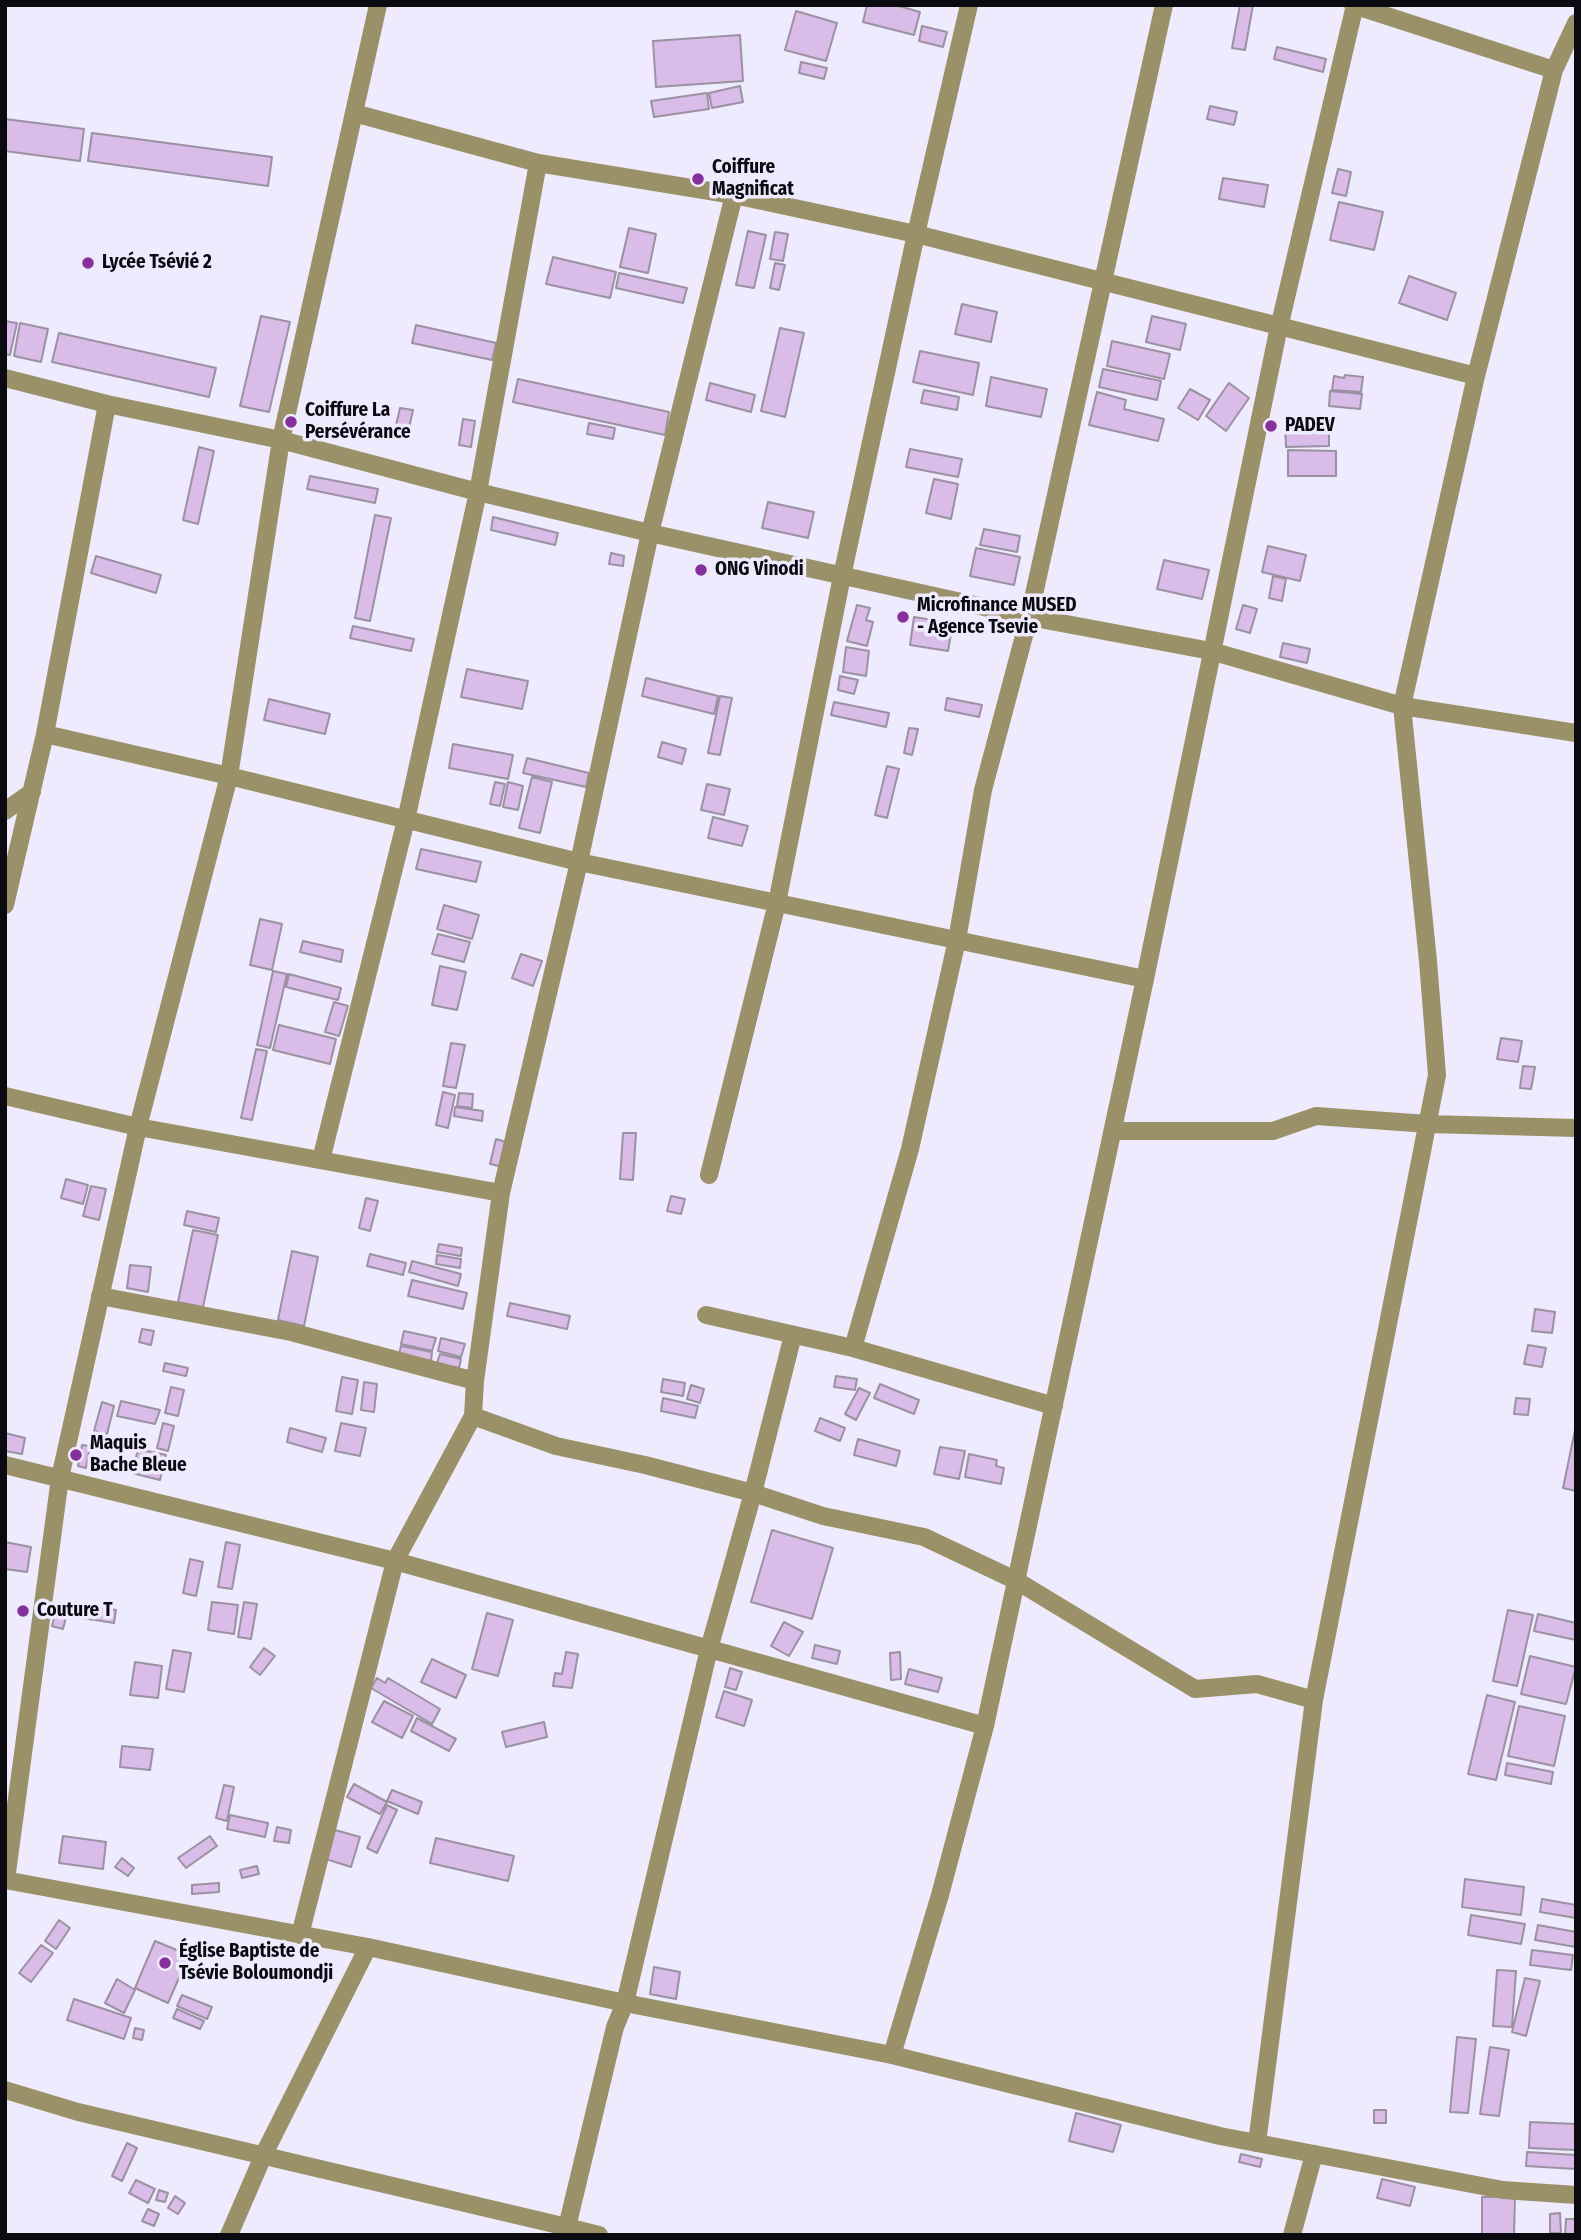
<!DOCTYPE html>
<meta charset="utf-8">
<style>
body{margin:0}
#map{position:relative;width:1581px;height:2240px;overflow:hidden;background:#eeebfe;font-family:"Fira Sans Condensed",sans-serif}
canvas{display:block}
.frame{position:absolute;inset:0;border:7px solid #0b0a10;pointer-events:none}
</style>
<div id="map">
<canvas width="1581" height="2240"></canvas>
<div class="frame"></div>
</div>
<script>
const c = document.querySelector('canvas').getContext('2d');
c.lineJoin = 'round';
function fillPath(path, color) { c.fillStyle = color; c.fill(path, 'evenodd'); }
function strokePath(path, color, width, dash) { c.strokeStyle = color; c.lineWidth = width; c.lineCap = dash ? 'butt' : 'round'; c.setLineDash(dash || []); c.stroke(path); }
function write(font, color, halo, rows, align = 'center') {
  c.font = font + ' "Fira Sans Condensed",sans-serif'; c.lineWidth = 7; c.setLineDash([]); c.textBaseline = 'middle'; c.strokeStyle = halo; c.fillStyle = color; for (const [text, x, y, turn = 0] of rows) {
    c.save(); c.translate(x, y); c.rotate((+turn || 0) * Math.PI / 180); c.textAlign = isNaN(turn) ? turn : align; if (halo) c.strokeText(text, 0, 0); c.fillText(text, 0, 0); c.restore();
  }
}
const building = new Path2D(`
 M867,5H895L920,12L914,35L863,22Z
 M1240,5H1253L1245,50L1232,48Z
 M796,11L837,23L826,61L785,50Z
 M922,26L947,32L943,47L919,41Z
 M740,35L743,81L656,87L653,41Z
 M1277,47L1326,59L1323,72L1274,59Z
 M801,62L827,68L824,79L799,73Z
 M740,86L743,102L712,108L709,93Z
 M707,93L709,109L654,117L651,101Z
 M1210,106L1237,112L1234,125L1207,119Z
 M5,119L84,129L80,161L5,151Z
 M92,133L272,157L268,186L88,161Z
 M1338,169L1351,172L1346,196L1332,193Z
 M1223,178L1268,185L1264,207L1219,199Z
 M1339,202L1383,212L1374,250L1330,240Z
 M629,228L656,234L648,273L620,267Z
 M748,231L766,235L754,288L736,285Z
 M775,232L788,234L783,261L770,259Z
 M553,257L616,272L610,298L546,284Z
 M775,263L785,265L779,290L770,288Z
 M619,273L687,288L683,303L616,288Z
 M1409,276L1456,293L1447,320L1399,303Z
 M962,304L997,312L991,342L955,334Z
 M261,316L290,322L269,412L240,406Z
 M1152,316L1186,324L1180,350L1146,342Z
 M5,321L17,323L10,355L5,354Z
 M20,323L48,329L41,362L14,356Z
 M416,325L496,343L492,360L412,343Z
 M780,328L804,333L785,417L761,411Z
 M59,333L216,368L209,397L52,362Z
 M1112,341L1170,354L1164,379L1107,366Z
 M920,351L979,363L973,395L913,382Z
 M1103,369L1161,381L1157,400L1099,387Z
 M1345,375L1363,377L1361,392L1332,390L1334,376L1344,378Z
 M991,377L1047,389L1041,417L986,406Z
 M518,379L669,412L665,435L513,402Z
 M710,383L755,395L751,412L706,400Z
 M1229,383L1249,398L1226,431L1206,416Z
 M1190,389L1210,400L1198,420L1178,408Z
 M924,390L959,397L957,410L921,403Z
 M1330,391L1362,394L1360,409L1329,406Z
 M1097,392L1126,400L1124,409L1164,419L1158,441L1089,425Z
 M400,408L413,410L407,437L394,434Z
 M463,419L475,421L471,447L459,445Z
 M589,423L615,428L613,439L587,434Z
 M1329,424V446L1286,447L1285,425Z
 M199,447L214,451L198,524L183,520Z
 M910,449L962,459L958,477L906,467Z
 M1288,450L1336,451V476H1288Z
 M310,476L378,489L375,503L307,489Z
 M934,479L958,484L951,519L926,513Z
 M768,502L814,512L808,538L762,528Z
 M375,515L391,518L370,621L355,618Z
 M493,517L558,533L555,545L491,530Z
 M984,529L1020,536L1017,552L980,545Z
 M1268,546L1306,555L1300,581L1262,572Z
 M976,548L1020,557L1014,585L970,576Z
 M611,553L624,556L623,566L609,564Z
 M96,556L161,575L156,593L91,573Z
 M1164,560L1209,570L1202,599L1157,589Z
 M1273,576L1286,579L1282,601L1269,598Z
 M857,605L870,608L866,620L873,622L867,646L847,641Z
 M1243,605L1257,609L1250,633L1236,629Z
 M914,617L953,623L948,651L910,645Z
 M353,626L414,639L411,651L350,638Z
 M1283,643L1310,649L1307,663L1280,657Z
 M846,647L869,651L866,676L843,672Z
 M467,669L528,681L522,709L461,697Z
 M840,676L858,680L854,694L838,690Z
 M646,678L718,696L714,714L642,696Z
 M720,696L732,698L720,755L708,753Z
 M947,698L982,705L979,717L945,710Z
 M269,699L330,714L325,734L264,720Z
 M834,702L889,713L886,727L831,715Z
 M909,728L918,729L912,755L904,753Z
 M662,742L686,749L682,764L658,757Z
 M453,744L513,755L508,779L449,768Z
 M527,758L589,773L586,787L523,773Z
 M887,766L899,769L887,818L875,815Z
 M532,777L552,782L540,833L519,828Z
 M495,782L505,784L500,806L490,804Z
 M508,782L523,786L518,810L503,807Z
 M707,784L730,789L724,815L701,810Z
 M713,817L748,826L742,846L708,838Z
 M421,849L481,862L476,882L416,869Z
 M444,905L479,915L472,939L437,929Z
 M260,919L282,924L272,970L250,965Z
 M438,934L470,942L464,962L432,954Z
 M303,941L343,950L341,962L300,952Z
 M521,954L542,961L533,986L512,978Z
 M440,966L466,972L457,1010L432,1005Z
 M273,971L287,974L270,1048L257,1045Z
 M289,974L341,988L338,1000L286,987Z
 M334,1002L348,1006L339,1036L325,1032Z
 M279,1025L336,1039L330,1064L273,1050Z
 M1501,1038L1522,1041L1518,1062L1497,1059Z
 M451,1043L465,1045L456,1088L443,1086Z
 M256,1049L267,1051L252,1120L241,1118Z
 M1523,1066L1535,1067L1531,1089L1520,1088Z
 M443,1092L455,1095L448,1128L436,1125Z
 M459,1093L473,1094L472,1108L457,1106Z
 M455,1107L483,1111L482,1121L454,1116Z
 M623,1133H636L633,1180L620,1179Z
 M496,1139L509,1143L503,1167L490,1164Z
 M66,1179L88,1185L83,1204L61,1198Z
 M91,1186L106,1189L99,1220L83,1216Z
 M671,1196L685,1199L681,1214L667,1211Z
 M366,1198L378,1201L370,1231L359,1228Z
 M187,1211L219,1218L216,1232L184,1225Z
 M193,1230L218,1235L203,1307L178,1302Z
 M439,1244L462,1248L461,1256L437,1252Z
 M292,1251L318,1257L304,1326L278,1320Z
 M370,1254L406,1263L403,1275L367,1266Z
 M437,1255L461,1259L460,1268L436,1264Z
 M412,1261L461,1274L458,1286L409,1272Z
 M130,1265L151,1267L148,1292L127,1288Z
 M412,1280L467,1293L463,1309L408,1296Z
 M510,1303L570,1316L567,1329L507,1316Z
 M1535,1309L1555,1312L1552,1333L1532,1331Z
 M142,1329L154,1331L151,1345L139,1342Z
 M404,1331L436,1338L432,1351L401,1344Z
 M441,1338L465,1344L461,1357L438,1351Z
 M1528,1345L1546,1348L1542,1367L1524,1364Z
 M401,1346L432,1352L431,1361L399,1354Z
 M440,1354L461,1359L459,1368L437,1363Z
 M165,1363L188,1368L186,1376L163,1371Z
 M836,1376L857,1379L855,1390L834,1387Z
 M342,1377L358,1380L352,1414L336,1411Z
 M663,1379L685,1383L683,1396L661,1392Z
 M364,1382L377,1384L374,1412L361,1410Z
 M880,1384L919,1400L914,1414L874,1398Z
 M691,1385L704,1389L700,1403L687,1399Z
 M171,1387L184,1390L178,1416L165,1413Z
 M859,1388L870,1393L856,1420L845,1414Z
 M663,1398L698,1406L695,1418L661,1411Z
 M1516,1398L1530,1399L1528,1415L1514,1414Z
 M121,1401L160,1410L155,1424L117,1416Z
 M102,1402L114,1406L107,1434L94,1431Z
 M820,1418L845,1428L840,1441L815,1431Z
 M163,1423L174,1426L168,1451L157,1448Z
 M341,1423L366,1428L360,1456L335,1451Z
 M1576,1425V1491L1563,1488Z
 M290,1428L326,1438L322,1452L287,1442Z
 M5,1433L25,1438L22,1454L5,1451Z
 M94,1436L124,1443L121,1452L92,1445Z
 M858,1439L900,1451L896,1466L854,1455Z
 M82,1445L90,1446L86,1468L78,1466Z
 M940,1447L965,1451L959,1479L934,1474Z
 M138,1449L166,1455L160,1480L132,1473Z
 M969,1454L997,1460L996,1466L1004,1468L1001,1484L965,1477Z
 M772,1530L833,1548L812,1619L751,1602Z
 M5,1542L31,1547L27,1572L5,1569Z
 M226,1542L240,1545L232,1589L218,1587Z
 M190,1559L203,1562L196,1596L183,1593Z
 M72,1602L116,1610L114,1623L70,1616Z
 M212,1602L238,1605L234,1634L208,1630Z
 M244,1602L257,1604L251,1639L238,1637Z
 M57,1606L68,1609L63,1629L52,1626Z
 M1508,1610L1533,1615L1517,1686L1493,1681Z
 M487,1613L513,1620L498,1676L472,1669Z
 M1538,1614L1576,1623V1640L1534,1631Z
 M784,1622L803,1632L789,1656L771,1646Z
 M815,1645L840,1651L837,1664L812,1658Z
 M264,1648L275,1656L260,1675L250,1667Z
 M173,1650L191,1653L184,1692L166,1689Z
 M566,1652L578,1654L572,1688L553,1686L555,1673L562,1674Z
 M900,1652L901,1679L891,1680L890,1653Z
 M1530,1656L1576,1667L1566,1704L1521,1694Z
 M432,1659L466,1675L456,1698L421,1682Z
 M135,1662L162,1666L158,1698L130,1695Z
 M730,1668L742,1672L736,1690L725,1687Z
 M909,1669L942,1678L938,1692L905,1684Z
 M377,1678L385,1683L388,1678L440,1709L432,1724L371,1688Z
 M724,1691L752,1700L744,1726L716,1717Z
 M1487,1695L1515,1702L1496,1780L1468,1774Z
 M384,1701L413,1716L402,1738L372,1722Z
 M1519,1706L1565,1716L1554,1766L1508,1756Z
 M417,1718L456,1739L449,1751L411,1731Z
 M544,1722L547,1737L506,1747L502,1732Z
 M122,1746L153,1749L150,1770L120,1767Z
 M1507,1763L1553,1772L1551,1784L1505,1775Z
 M354,1784L387,1802L380,1814L347,1797Z
 M224,1785L234,1787L227,1821L216,1818Z
 M392,1790L422,1802L418,1814L387,1801Z
 M387,1805L397,1810L377,1853L367,1848Z
 M230,1815L268,1823L265,1837L227,1829Z
 M277,1827L291,1830L289,1843L274,1841Z
 M335,1830L360,1837L351,1867L326,1859Z
 M63,1836L106,1842L103,1869L59,1863Z
 M210,1836L217,1846L186,1868L178,1858Z
 M436,1838L514,1856L508,1881L430,1863Z
 M122,1858L134,1868L128,1876L115,1867Z
 M257,1866L259,1874L242,1878L240,1870Z
 M1465,1879L1524,1887L1521,1915L1462,1907Z
 M219,1883V1892L192,1894V1885Z
 M1542,1899L1576,1905V1918L1540,1912Z
 M1471,1915L1525,1924L1521,1944L1468,1935Z
 M59,1920L70,1928L56,1949L45,1941Z
 M1538,1925L1576,1932V1947L1535,1940Z
 M155,1941L189,1955L168,2003L135,1988Z
 M41,1945L53,1953L31,1982L19,1973Z
 M1532,1950L1573,1955L1571,1970L1530,1965Z
 M654,1967L680,1972L676,1999L650,1994Z
 M1497,1970L1516,1971L1512,2027L1493,2026Z
 M1525,1978L1540,1981L1526,2036L1512,2032Z
 M117,1979L135,1990L124,2013L105,2003Z
 M182,1995L212,2007L207,2019L177,2006Z
 M74,1999L131,2018L124,2039L67,2020Z
 M177,2009L204,2021L200,2029L173,2018Z
 M135,2028L144,2030L142,2040L133,2038Z
 M1457,2037L1476,2039L1468,2113L1450,2112Z
 M1490,2047L1509,2050L1499,2116L1480,2114Z
 M1374,2110H1386V2123H1374Z
 M1076,2113L1121,2125L1113,2152L1069,2141Z
 M1530,2122L1576,2124V2150L1529,2148Z
 M127,2143L137,2148L122,2181L112,2176Z
 M1527,2152L1576,2155V2169L1526,2166Z
 M1241,2154L1262,2159L1260,2167L1239,2162Z
 M1382,2179L1415,2187L1410,2206L1377,2198Z
 M136,2180L155,2189L148,2203L129,2193Z
 M159,2190L168,2193L165,2202L156,2200Z
 M175,2196L185,2203L178,2214L168,2208Z
 M1482,2197H1515L1514,2235H1482Z
 M148,2209L159,2214L154,2226L142,2221Z
 M1560,2213L1561,2233H1550V2214Z
 M1566,2219H1576V2235H1565Z`);
fillPath(building, '#d9bce8');
strokePath(building, '#9b91a1', 2);
strokePath(new Path2D(`
 M1353,5L1554,70
 M354,113L538,163L734,195L916,234L1476,376
 M5,378L107,404L281,440L478,492L650,533L1029,617L1211,651L1402,706L1576,733
 M45,734L229,776L579,862L1145,979
 M5,811L32,792
 M5,905L45,734L107,404
 M5,1096L138,1127L501,1193
 M1113,1131H1273L1316,1116L1428,1124L1576,1128
 M321,1160L406,820L478,492L538,163
 M709,1175L777,903L842,576L916,234L969,5
 M100,1296L291,1332L475,1381
 M706,1315L853,1348L1054,1406
 M853,1348L910,1149L957,940L983,790L1029,617L1164,5
 M473,1416L556,1446L645,1465L753,1493L823,1516L924,1537L1017,1581L1195,1689L1257,1684L1314,1700
 M5,1465L395,1561L985,1726L1145,979L1277,336L1355,5
 M6,1880L60,1478L138,1127L229,776L281,440L378,5
 M300,1935L395,1561L473,1416L475,1381L501,1193L579,862L650,533L734,195
 M892,2055L940,1895L985,1726
 M5,2090L78,2112L567,2227L565,2235
 M1257,2143L1314,1700L1437,1075L1428,961L1402,706L1476,376L1554,70L1576,23
 M229,2235L264,2154L368,1947
 M599,2235L567,2227L615,2027L625,2003L709,1649L753,1493L793,1335
 M1292,2235L1314,2154`), '#9b9168', 18);
strokePath(new Path2D(`
 M5,1880L368,1947L625,2003L892,2055L1220,2136L1503,2190L1576,2195`), '#9b9168', 18);
for (const [x, y, r, color] of [
 [698,179,7,"#85309e"],
 [88,263,7,"#85309e"],
 [291,422,7,"#85309e"],
 [1271,426,7,"#85309e"],
 [701,570,7,"#85309e"],
 [903,617,7,"#85309e"],
 [76,1455,7,"#85309e"],
 [23,1611,7,"#85309e"],
 [165,1963,7,"#85309e"]
]) { const dot = new Path2D(); dot.arc(x, y, r, 0, 2 * Math.PI); c.fillStyle = color; c.fill(dot); strokePath(dot, '#eeebfe', 2.5); }
write('bold 19px', '#0b0a10', '#eeebfe', [
 ["Coiffure",712,168],
 ["Magnificat",712,190],
 ["Lycée Tsévié 2",102,263],
 ["Coiffure La",305,411],
 ["Persévérance",305,433],
 ["PADEV",1285,426],
 ["ONG Vinodi",715,570],
 ["Microfinance MUSED",917,606],
 ["- Agence Tsevie",917,628],
 ["Maquis",90,1444],
 ["Bache Bleue",90,1466],
 ["Couture T",37,1611],
 ["Église Baptiste de",179,1952],
 ["Tsévie Boloumondji",179,1974]
], 'left');
</script>
